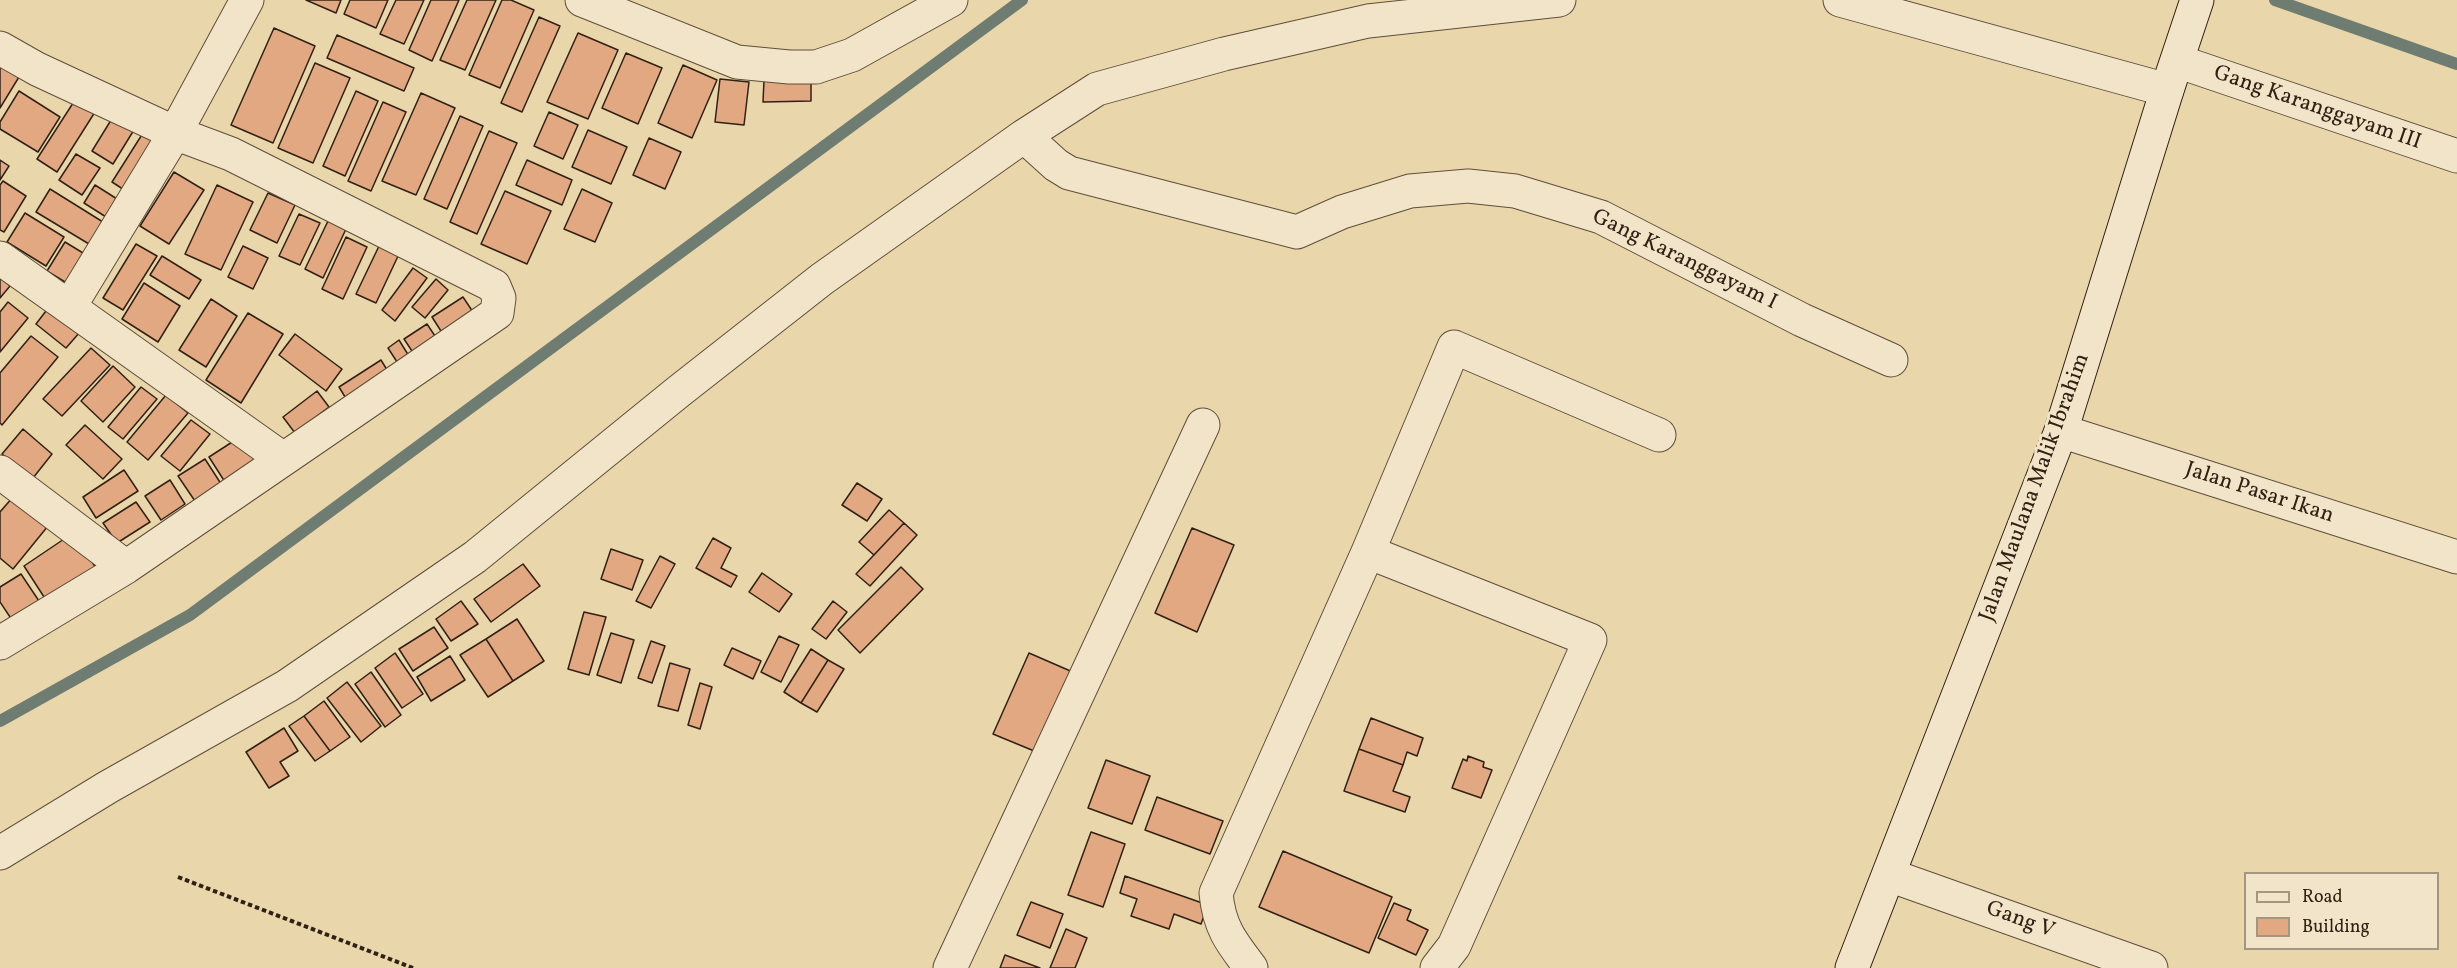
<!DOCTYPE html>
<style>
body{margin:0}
#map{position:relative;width:2457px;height:968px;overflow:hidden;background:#e9d6ab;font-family:Vollkorn,serif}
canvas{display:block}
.legend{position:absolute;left:2244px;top:872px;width:195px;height:78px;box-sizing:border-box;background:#f1e4c8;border:2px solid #a49680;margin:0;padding:8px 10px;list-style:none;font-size:18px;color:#312114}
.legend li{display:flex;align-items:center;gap:12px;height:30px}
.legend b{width:30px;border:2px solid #a49680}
</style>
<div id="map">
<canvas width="2457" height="968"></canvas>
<ul class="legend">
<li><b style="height:8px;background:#f1e4c8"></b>Road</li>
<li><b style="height:16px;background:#e1a882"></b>Building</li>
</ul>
</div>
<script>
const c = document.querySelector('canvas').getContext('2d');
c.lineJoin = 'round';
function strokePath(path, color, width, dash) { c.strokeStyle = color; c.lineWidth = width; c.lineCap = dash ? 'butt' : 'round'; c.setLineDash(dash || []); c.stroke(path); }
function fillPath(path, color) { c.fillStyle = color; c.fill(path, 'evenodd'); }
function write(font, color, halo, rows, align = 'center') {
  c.font = font + ' Vollkorn,serif'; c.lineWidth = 6; c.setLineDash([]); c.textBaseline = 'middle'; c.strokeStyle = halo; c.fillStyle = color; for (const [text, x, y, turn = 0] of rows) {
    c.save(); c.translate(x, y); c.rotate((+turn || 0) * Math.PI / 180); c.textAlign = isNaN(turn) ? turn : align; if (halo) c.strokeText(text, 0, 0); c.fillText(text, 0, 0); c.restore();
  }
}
strokePath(new Path2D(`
 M2275,0L2457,64
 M0,721L190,615L1022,0`), '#6f7c72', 12);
const building = new Path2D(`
 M306,0H341L336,13Z
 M350,0H388L376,28L344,14Z
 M396,0H424L404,44L380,34Z
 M431,0H459L432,61L409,50Z
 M467,0H496L465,70L440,60Z
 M502,0H511L534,10L500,88L469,75Z
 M539,17L560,26L522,112L501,103Z
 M274,28L315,46L273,143L231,125Z
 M578,33L618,50L588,119L547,102Z
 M337,35L414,68L404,91L327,58Z
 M626,53L662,68L638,124L602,108Z
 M0,59L22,72L0,108Z
 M315,63L350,78L313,163L278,148Z
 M683,65L717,80L692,138L658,123Z
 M720,79L749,82L744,125L715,122Z
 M811,79V101L763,102L764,80Z
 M19,91L60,117L38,152L0,129V122Z
 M356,91L378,101L345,176L323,166Z
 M421,93L455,108L416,195L382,181Z
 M75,100L95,112L57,172L37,159Z
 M383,102L406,112L371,191L348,181Z
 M116,112L137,125L113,164L92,151Z
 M549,112L578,125L563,159L534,146Z
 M460,116L483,126L447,209L424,199Z
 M588,130L627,147L611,184L572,167Z
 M489,131L517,143L477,234L450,222Z
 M143,133L164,146L132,195L112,182Z
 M649,138L681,152L665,189L633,175Z
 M76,154L100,168L82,195L59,180Z
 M0,160L9,166L0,180Z
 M527,160L572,180L562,205L516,185Z
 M174,172L204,190L169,244L140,226Z
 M3,181L26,196L4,232L0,230V185Z
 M95,185L125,204L114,222L84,203Z
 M217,185L253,202L221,270L185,254Z
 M50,189L103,222L89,244L36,212Z
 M582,189L612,203L595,242L564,229Z
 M505,191L551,211L527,264L481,244Z
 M268,193L295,205L277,243L250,230Z
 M25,213L64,237L46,266L7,242Z
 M299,214L320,223L300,265L279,256Z
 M328,221L346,229L323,278L305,269Z
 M346,237L367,247L343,299L322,289Z
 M65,242L88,256L70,285L47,271Z
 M136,244L157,256L123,310L103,298Z
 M380,244L399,254L376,303L356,294Z
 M243,246L268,258L253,289L228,277Z
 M162,256L201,280L189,299L150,275Z
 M413,268L427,278L395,321L382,310Z
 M0,277L10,286L0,298Z
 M436,279L448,290L425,318L412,307Z
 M144,283L180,306L158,342L122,319Z
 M463,297L479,321L448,342L432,317Z
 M211,299L237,316L206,367L179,350Z
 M8,302L28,318L0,352V312Z
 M49,307L80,332L66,348L36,324Z
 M248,313L283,334L241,403L206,380Z
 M427,324L441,345L418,360L404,339Z
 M295,334L342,369L326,391L279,355Z
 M31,336L58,357L2,425L0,423V373Z
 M399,340L412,361L401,368L388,348Z
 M91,348L110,365L62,416L43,399Z
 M381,360L392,378L350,405L339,387Z
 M113,366L135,387L103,422L81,401Z
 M141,387L157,399L123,439L108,427Z
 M317,391L329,407L295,433L283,417Z
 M166,395L188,413L148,460L127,442Z
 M191,420L210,434L180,471L161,456Z
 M85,425L122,459L103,479L66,445Z
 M23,429L52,454L33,478L2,454Z
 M243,435L260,459L225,482L209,457Z
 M205,459L225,490L199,507L178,476Z
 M124,470L138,491L96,518L83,497Z
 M170,480L185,504L161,520L145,496Z
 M857,483L882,499L867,521L842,505Z
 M13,497L48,526L13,569L0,558V512Z
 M136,502L150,522L117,543L103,523Z
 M889,510L904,523L874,555L859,542Z
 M904,523L917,535L870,586L856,574Z
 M1192,528L1234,545L1197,632L1155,613Z
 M73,533L96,568L46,600L24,566Z
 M713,538L731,548L721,568L737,576L731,587L696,568Z
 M611,549L643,560L632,590L601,579Z
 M660,556L675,564L651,608L636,601Z
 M523,564L540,586L491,622L474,599Z
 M901,567L923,589L860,653L838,630Z
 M762,573L792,594L779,612L749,592Z
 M21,574L39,601L12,620L0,602V587Z
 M461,601L478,624L451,641L436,619Z
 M833,601L847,612L826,639L812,629Z
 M584,612L606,617L589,675L568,669Z
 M517,619L544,661L513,681L486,639Z
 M434,627L448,648L413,671L399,649Z
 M611,633L634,640L621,683L597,675Z
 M779,636L799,645L781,682L761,672Z
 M486,639L513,681L488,697L460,655Z
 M651,641L665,646L652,683L638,678Z
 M732,648L761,661L753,679L724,665Z
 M811,649L828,660L801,703L784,692Z
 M395,653L423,694L402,708L375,668Z
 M1029,653L1075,673L1039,753L993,734Z
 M450,656L465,680L431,701L417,677Z
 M828,660L844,669L817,712L801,703Z
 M670,663L690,669L678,711L658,706Z
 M371,672L401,715L385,727L355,684Z
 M347,682L381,726L361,742L327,698Z
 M700,683L712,687L700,729L688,725Z
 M324,701L350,737L330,751L304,716Z
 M304,716L330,751L315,761L289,726Z
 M1371,718L1423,738L1417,756L1407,752L1403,765L1359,749Z
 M284,728L298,751L280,762L289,776L269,788L246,752Z
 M1359,749L1403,765L1393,791L1410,797L1405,812L1344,791Z
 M1468,756L1484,762L1483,767L1492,770L1481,798L1452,788L1463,759L1467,761Z
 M1106,760L1150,776L1132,824L1088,808Z
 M1157,797L1223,821L1210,854L1145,830Z
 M1091,832L1125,844L1103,907L1068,895Z
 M1283,851L1392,897L1369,953L1259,907Z
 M1125,876L1208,905L1201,924L1174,914L1169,929L1131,916L1137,899L1120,893Z
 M1031,902L1063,914L1050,948L1017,935Z
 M1394,903L1411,910L1407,920L1428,930L1416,955L1378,938Z
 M1066,929L1087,938L1075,968H1050Z
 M1005,955L1040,968H1000Z`);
fillPath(building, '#e1a882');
strokePath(building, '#312114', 1.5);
const street = new Path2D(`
 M582,0L737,62L789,67H816L852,55L951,0
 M1840,0L2167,90
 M0,48L37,69L175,133L231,154L494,286L499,298L497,313L126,567L0,643
 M2177,61L2457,156
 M1024,136L1056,165L1069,173L1297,232L1342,212L1410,191L1468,186L1515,191L1601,217L1802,320L1891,360
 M0,258L283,459
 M70,306L175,133L247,0
 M2061,431L2457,557
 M0,472L126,567
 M1368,552L1590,640L1454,946L1437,968
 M0,853L108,787L287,686L475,557L678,392L822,279L1024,136L1097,89L1224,54L1368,21L1559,0
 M1889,875L2151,968
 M950,968L1203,425
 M1251,968C1231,942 1219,927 1216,893L1368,552L1454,347L1659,435`);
const secondary = new Path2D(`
 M1852,968L2061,431L2167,90L2197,0`);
strokePath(street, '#5f4e3a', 35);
strokePath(secondary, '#312114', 35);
strokePath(new Path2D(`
 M178,877L413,968`), '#312114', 4, [4.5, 3]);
strokePath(street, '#f1e4c8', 33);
strokePath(secondary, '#f1e4c8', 33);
write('22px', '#312114', '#f1e4c8', [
 ["Gang Karanggayam III",2317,109,19],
 ["Gang Karanggayam I",1684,261,26],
 ["Jalan Maulana Malik Ibrahim",2036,488,-70],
 ["Jalan Pasar Ikan",2259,494,18],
 ["Gang V",2020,921,20]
]);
</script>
